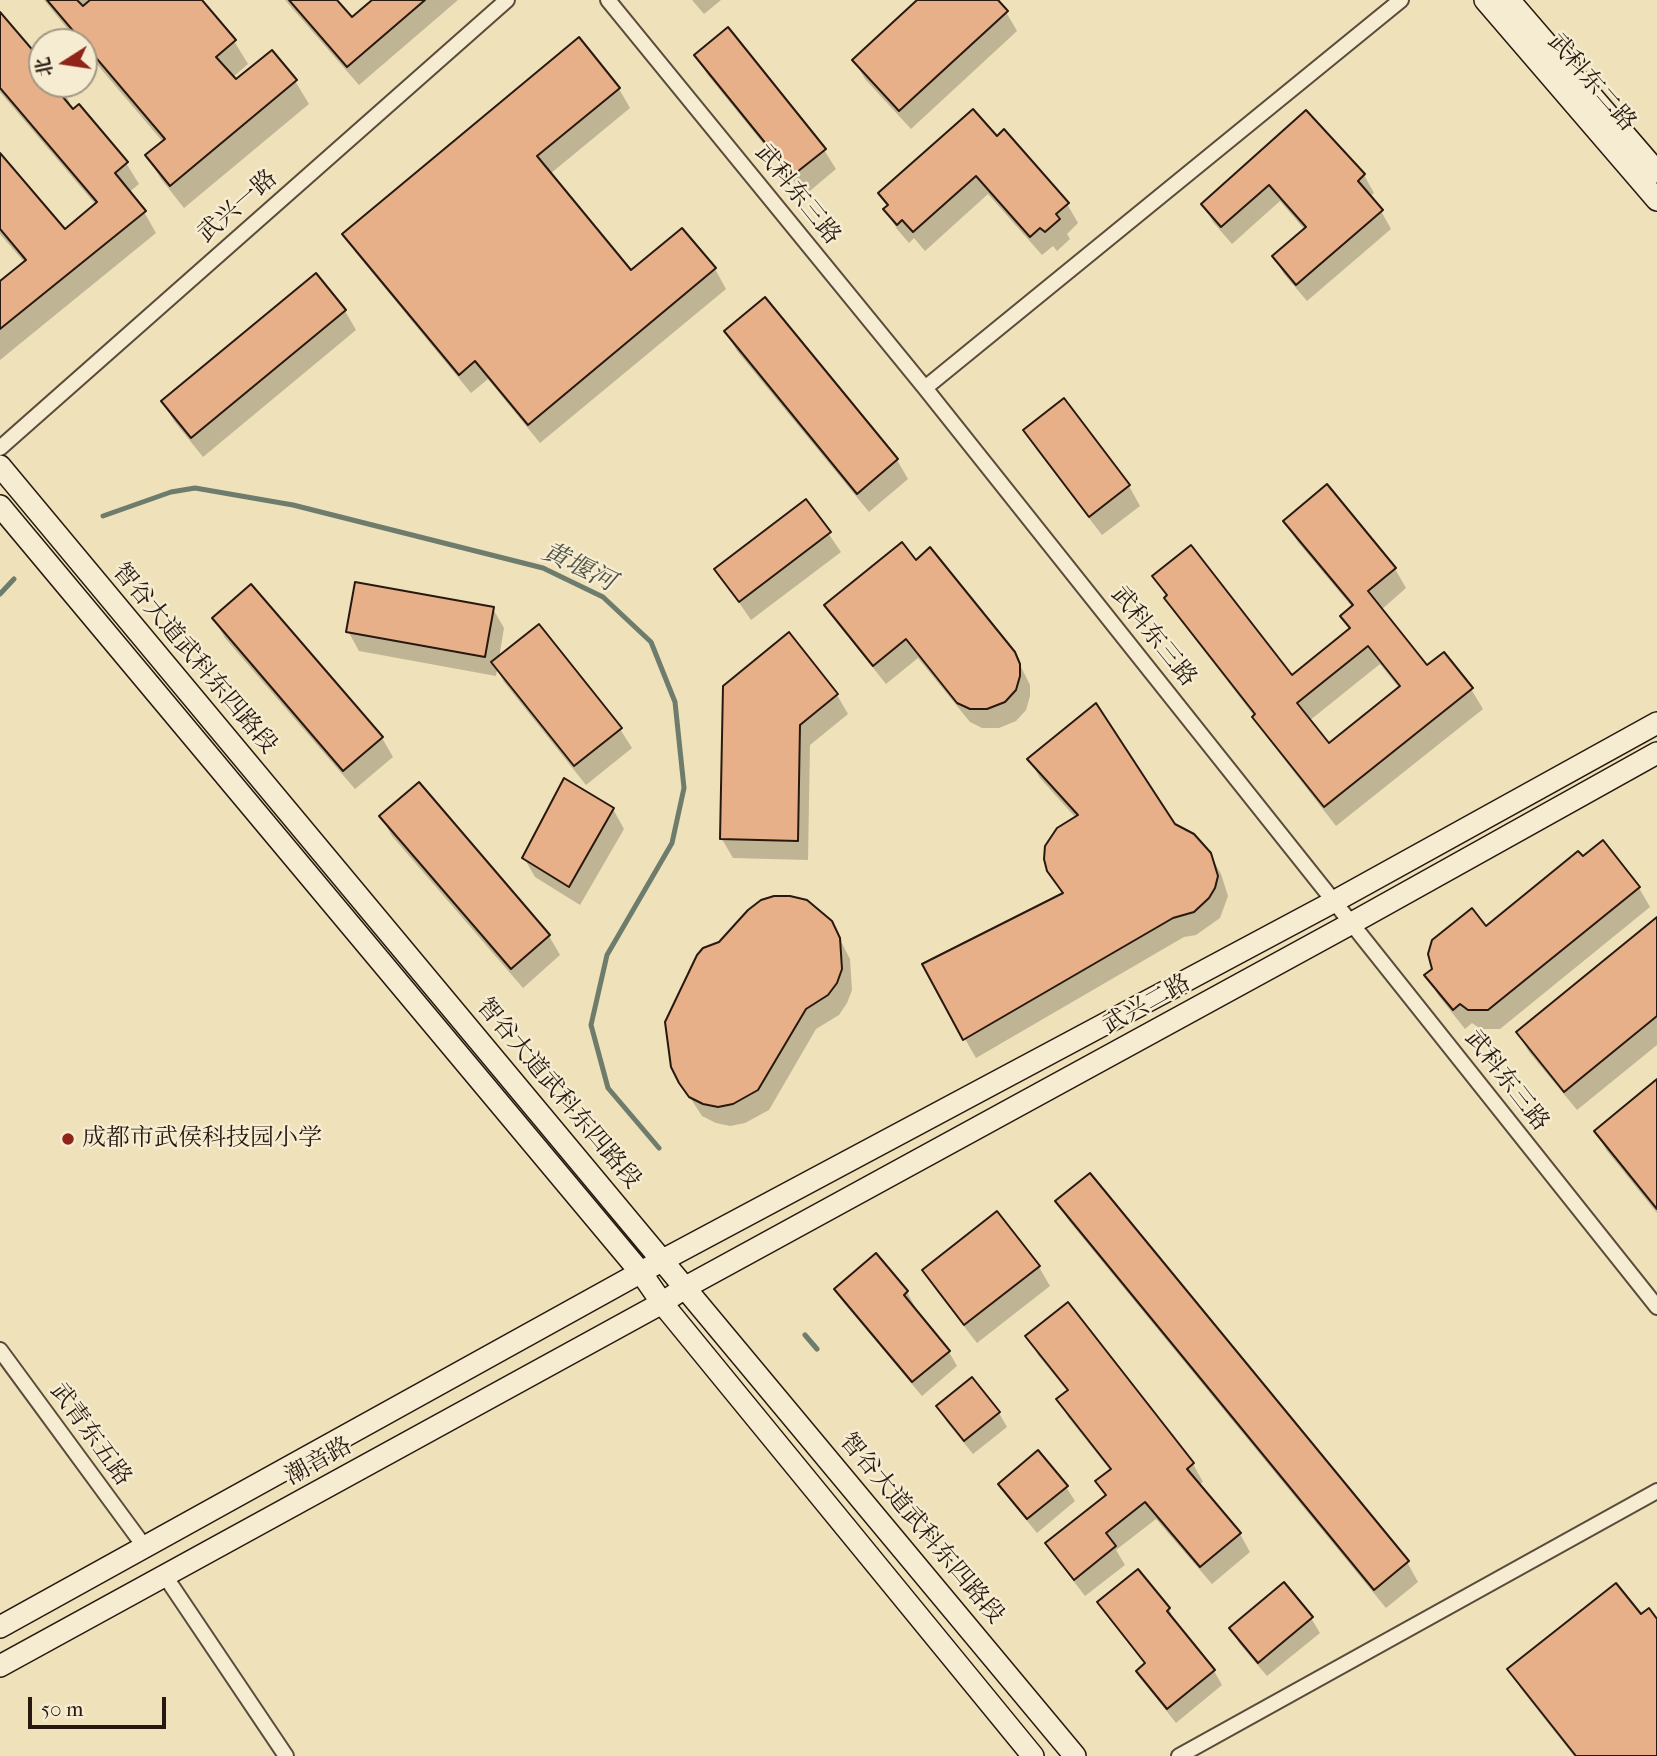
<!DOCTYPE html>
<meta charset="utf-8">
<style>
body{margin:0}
#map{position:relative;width:1657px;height:1756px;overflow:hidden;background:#efe1b9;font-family:"IM FELL French Canon","Noto Serif SC",serif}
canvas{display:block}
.north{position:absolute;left:28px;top:28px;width:70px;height:70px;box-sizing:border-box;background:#f5ecd2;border:2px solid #a39884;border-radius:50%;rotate:258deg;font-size:19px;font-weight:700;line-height:28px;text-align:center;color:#281910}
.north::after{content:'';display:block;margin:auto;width:24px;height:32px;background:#8f2418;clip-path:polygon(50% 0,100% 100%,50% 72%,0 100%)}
.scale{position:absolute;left:28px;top:1697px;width:138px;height:32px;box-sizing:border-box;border:4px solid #281910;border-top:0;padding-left:9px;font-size:21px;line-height:24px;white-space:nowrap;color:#281910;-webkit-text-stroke:5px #f5ecd2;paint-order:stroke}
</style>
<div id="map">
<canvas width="1657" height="1756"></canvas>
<div class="north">北</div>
<div class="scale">50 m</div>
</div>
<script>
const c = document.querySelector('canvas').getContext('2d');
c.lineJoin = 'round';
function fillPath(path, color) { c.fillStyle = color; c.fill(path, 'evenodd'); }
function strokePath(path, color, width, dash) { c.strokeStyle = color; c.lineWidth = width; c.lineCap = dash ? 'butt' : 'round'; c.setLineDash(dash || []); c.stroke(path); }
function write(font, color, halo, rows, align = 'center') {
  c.font = font + ' "IM FELL French Canon","Noto Serif SC",serif'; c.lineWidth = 5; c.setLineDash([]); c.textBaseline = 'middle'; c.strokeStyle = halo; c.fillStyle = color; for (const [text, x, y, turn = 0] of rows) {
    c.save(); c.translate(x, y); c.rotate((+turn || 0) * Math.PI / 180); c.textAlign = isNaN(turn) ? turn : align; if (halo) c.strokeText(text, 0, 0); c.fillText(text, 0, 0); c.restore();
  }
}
fillPath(new Path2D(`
 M44,0H199L234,41L248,64L232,78L236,82L295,81L309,104L184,208L161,179L147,156L163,142L84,49V42H78Z
 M285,0H334L351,20L374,0H458L359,85Z
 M692,0H721L704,14Z
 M919,0H995L1006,12L1017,31L911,129L865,79L854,60Z
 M0,17L42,64V84H59L70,103L68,105L126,163L139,184L128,193L144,212L156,233L0,360V284L25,263L0,234V162L64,231L96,205L0,92Z
 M696,55L824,150L836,169L805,195L707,74Z
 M619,89L630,108L550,174L631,273L682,230L715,269L726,289L540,443L488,379L471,393L356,253L345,234Z
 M1306,113L1364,175L1374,193L1369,197L1381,211L1391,229L1307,301L1284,274L1274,257L1305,230L1280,201L1232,244L1213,222L1203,204Z
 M997,138L1067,204L1078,223L1067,234L1070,239L1057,251L1053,246L1042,255L988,194L925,251L914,238L909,243L897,229L886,210L888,207L880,194Z
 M316,275L345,311L356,330L203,457L174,421L163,401Z
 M765,299L897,460L908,479L869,512L737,351L726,332Z
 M1063,401L1129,486L1140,506L1102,535L1036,449L1025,430Z
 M1327,487L1395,569L1406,588L1381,610L1427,668L1443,654L1471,689L1483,709L1336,826L1266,736L1255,717L1178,617L1155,576L1291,677L1350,630L1343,616L1353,608L1297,541L1285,521ZM1380,664L1400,689L1329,746L1309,721Z
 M806,501L841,552L751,620L716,569Z
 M915,562L1014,653L1030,685V696L1026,710L1016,721L999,728H982L970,722L918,658L886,684L838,624L826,605Z
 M493,609L504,628L499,658L620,729L632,748L586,785L504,682L497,669L496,676L359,651L348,631Z
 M214,619L382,738L393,757L355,789L225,638Z
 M789,635L837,695L848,714L810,745L808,860L733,858L722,839Z
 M1029,759L1174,825L1210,854L1221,874L1228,896L1220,918L1196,935L1184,937L976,1058L965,1039L1063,895L1048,870L1076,818L1040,778Z
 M418,784L549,936L560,955L523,988L392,836L381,817Z
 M613,809L624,829L580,905L535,877L524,858Z
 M1639,888L1650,907L1500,1029H1481L1472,1023L1465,1029L1438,995L1427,975Z
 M831,922L850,959L852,990L847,1003L839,1015L816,1029L769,1110L745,1123L730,1126L716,1123L702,1116L680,1082Z
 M1657,924V1045L1577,1110L1529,1052L1518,1033Z
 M1657,1082V1213L1607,1151L1596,1132Z
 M1057,1202L1407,1562L1418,1582L1386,1608L1069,1221Z
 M997,1213L1039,1267L1050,1286L977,1343L935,1289L924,1270Z
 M836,1289L907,1292L915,1307L913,1308L949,1352L957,1366L922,1396L844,1303Z
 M1028,1337L1193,1464L1203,1482L1198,1485L1240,1534L1250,1552L1212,1584L1156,1519L1116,1550L1125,1565L1085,1596L1058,1561L1048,1543L1106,1497L1097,1482L1111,1471L1068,1417L1058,1399L1068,1392L1038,1355Z
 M971,1380L999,1413L1007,1427L973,1454L946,1421L938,1406Z
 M1000,1484L1066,1487L1075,1501L1037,1533L1008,1498Z
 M1284,1585L1311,1618L1320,1633L1267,1676L1239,1643L1231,1629Z
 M1099,1603L1169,1609L1176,1624L1214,1671L1222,1685L1176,1723L1146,1685L1138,1671L1146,1665L1108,1617Z
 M1641,1617L1657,1622V1756H1574L1521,1689L1510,1669Z`), '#0003');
strokePath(new Path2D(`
 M103,516L171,492L195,488L293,505L543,568L603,597L651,642L675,702L684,788L672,843L607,955L591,1025L608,1088L659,1148
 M0,594L14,579
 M805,1335L817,1349`), '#6d7c6c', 5);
const building = new Path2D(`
 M47,0H77L83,6L90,0H202L236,40L216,57L236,79L272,50L297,80L170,186L145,155L165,139Z
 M289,0H337L352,17L372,0H425L347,67Z
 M917,0H998L1008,11L899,111L852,60Z
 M0,12L42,61V84H52L73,109L79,104L128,162L115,173L146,211L0,329V281L26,260L0,229V153L65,229L97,202L0,88Z
 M728,27L826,149L792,176L694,55Z
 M579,37L620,88L537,156L631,270L682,228L716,268L528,425L475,361L459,375L342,234Z
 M973,109L997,136L1004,129L1069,203L1056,214L1060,219L1045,232L1040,228L1030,237L976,176L913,232L902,220L897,225L883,209L888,205L878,193Z
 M1306,110L1365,174L1358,181L1383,210L1296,285L1272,256L1306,227L1269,185L1221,227L1201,204Z
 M316,273L346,310L191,438L161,401Z
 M765,297L898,459L857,494L724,331Z
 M1064,398L1130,485L1089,517L1023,430Z
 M1327,484L1396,568L1368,591L1427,665L1444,652L1473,688L1324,807L1252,717L1255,714L1164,598L1167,595L1152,576L1191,545L1292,675L1350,628L1340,616L1353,605L1283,521ZM1368,646L1400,686L1329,743L1297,703Z
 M806,499L831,532L739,602L714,569Z
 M902,542L916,560L930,547L1015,652L1020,664V676L1016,690L1005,702L987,709H970L957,703L906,639L873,666L824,605Z
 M355,582L494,607L485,657L346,632Z
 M251,584L383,737L343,771L212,618Z
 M539,624L622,728L574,766L491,662Z
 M789,632L838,694L800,725L798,841L720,839L723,686Z
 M1096,703L1175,824L1194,834L1211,853L1218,876L1215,888L1209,898L1194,912L1173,918L963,1040L922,964L1063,893L1047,871L1044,859L1045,846L1057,828L1078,815L1027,759Z
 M564,778L614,808L569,887L522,858Z
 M419,782L550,935L511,969L379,816Z
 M1603,840L1640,887L1488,1010H1468L1460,1004L1453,1010L1424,975L1432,969L1428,954L1432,940L1472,908L1486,926L1578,851L1583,856Z
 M774,896H790L807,900L832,921L840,938L842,969L837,983L828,995L806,1009L758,1090L733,1104L718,1107L703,1104L689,1097L679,1083L671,1067L665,1022L697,955L703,948L719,942L748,910L761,900Z
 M1657,917V1016L1564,1092L1516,1032Z
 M1657,1079V1209L1594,1131Z
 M1090,1173L1409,1561L1374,1590L1055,1201Z
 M997,1211L1040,1266L964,1325L922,1270Z
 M876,1253L908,1291L904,1295L950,1351L912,1382L834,1289Z
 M1068,1302L1194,1463L1187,1469L1241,1533L1200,1567L1145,1502L1106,1533L1116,1546L1074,1580L1045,1543L1106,1495L1095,1481L1111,1469L1056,1399L1068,1390L1025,1336Z
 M972,1377L1000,1412L964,1441L936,1406Z
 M1038,1450L1068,1486L1027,1519L998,1484Z
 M1138,1569L1170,1608L1167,1611L1215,1670L1167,1709L1136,1671L1145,1663L1097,1602Z
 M1284,1582L1313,1617L1258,1663L1229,1628Z
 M1616,1583L1641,1614L1649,1608L1657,1619V1756H1576L1507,1669Z`);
fillPath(building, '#e7b089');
strokePath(building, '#281910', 2);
const street = new Path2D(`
 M608,0L925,388L1657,1307
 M925,388L1401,0
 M0,448L507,0
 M0,1350L144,1546
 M165,1576L286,1756
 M1179,1756L1657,1491`);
const secondary = new Path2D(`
 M1485,0L1657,200
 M1509,0L1657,172
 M0,466C357,897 718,1325 1075,1756
 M0,506L642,1274L662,1303L1033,1756
 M0,1627L663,1260L1335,901L1657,723
 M0,1666L662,1303L686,1287L1352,923L1657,753`);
strokePath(street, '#5a4b3a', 18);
strokePath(secondary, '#281910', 24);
strokePath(street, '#f5ecd2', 14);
strokePath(secondary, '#f5ecd2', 21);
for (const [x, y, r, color] of [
 [68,1139,7,"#8f2418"]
]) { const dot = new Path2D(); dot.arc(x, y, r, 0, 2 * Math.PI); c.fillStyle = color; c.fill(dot); strokePath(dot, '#f5ecd2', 2.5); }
write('24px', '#281910', '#f5ecd2', [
 ["武科东二路",1591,83,49],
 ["武科东三路",797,195,51],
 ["武兴一路",238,207,-41],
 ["武科东三路",1153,637,51],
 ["智谷大道武科东四路段",194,659,50],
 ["武兴二路",1147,1005,-29],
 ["武科东三路",1506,1081,52],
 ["智谷大道武科东四路段",558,1094,50],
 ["武青东五路",90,1435,54],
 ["潮音路",319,1462,-29],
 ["智谷大道武科东四路段",921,1529,50]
]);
write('24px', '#281910', '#f5ecd2', [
 ["成都市武侯科技园小学",82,1139]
], 'left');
write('italic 26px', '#505346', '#f5ecd2', [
 ["黄堰河",578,568,26]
]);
</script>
